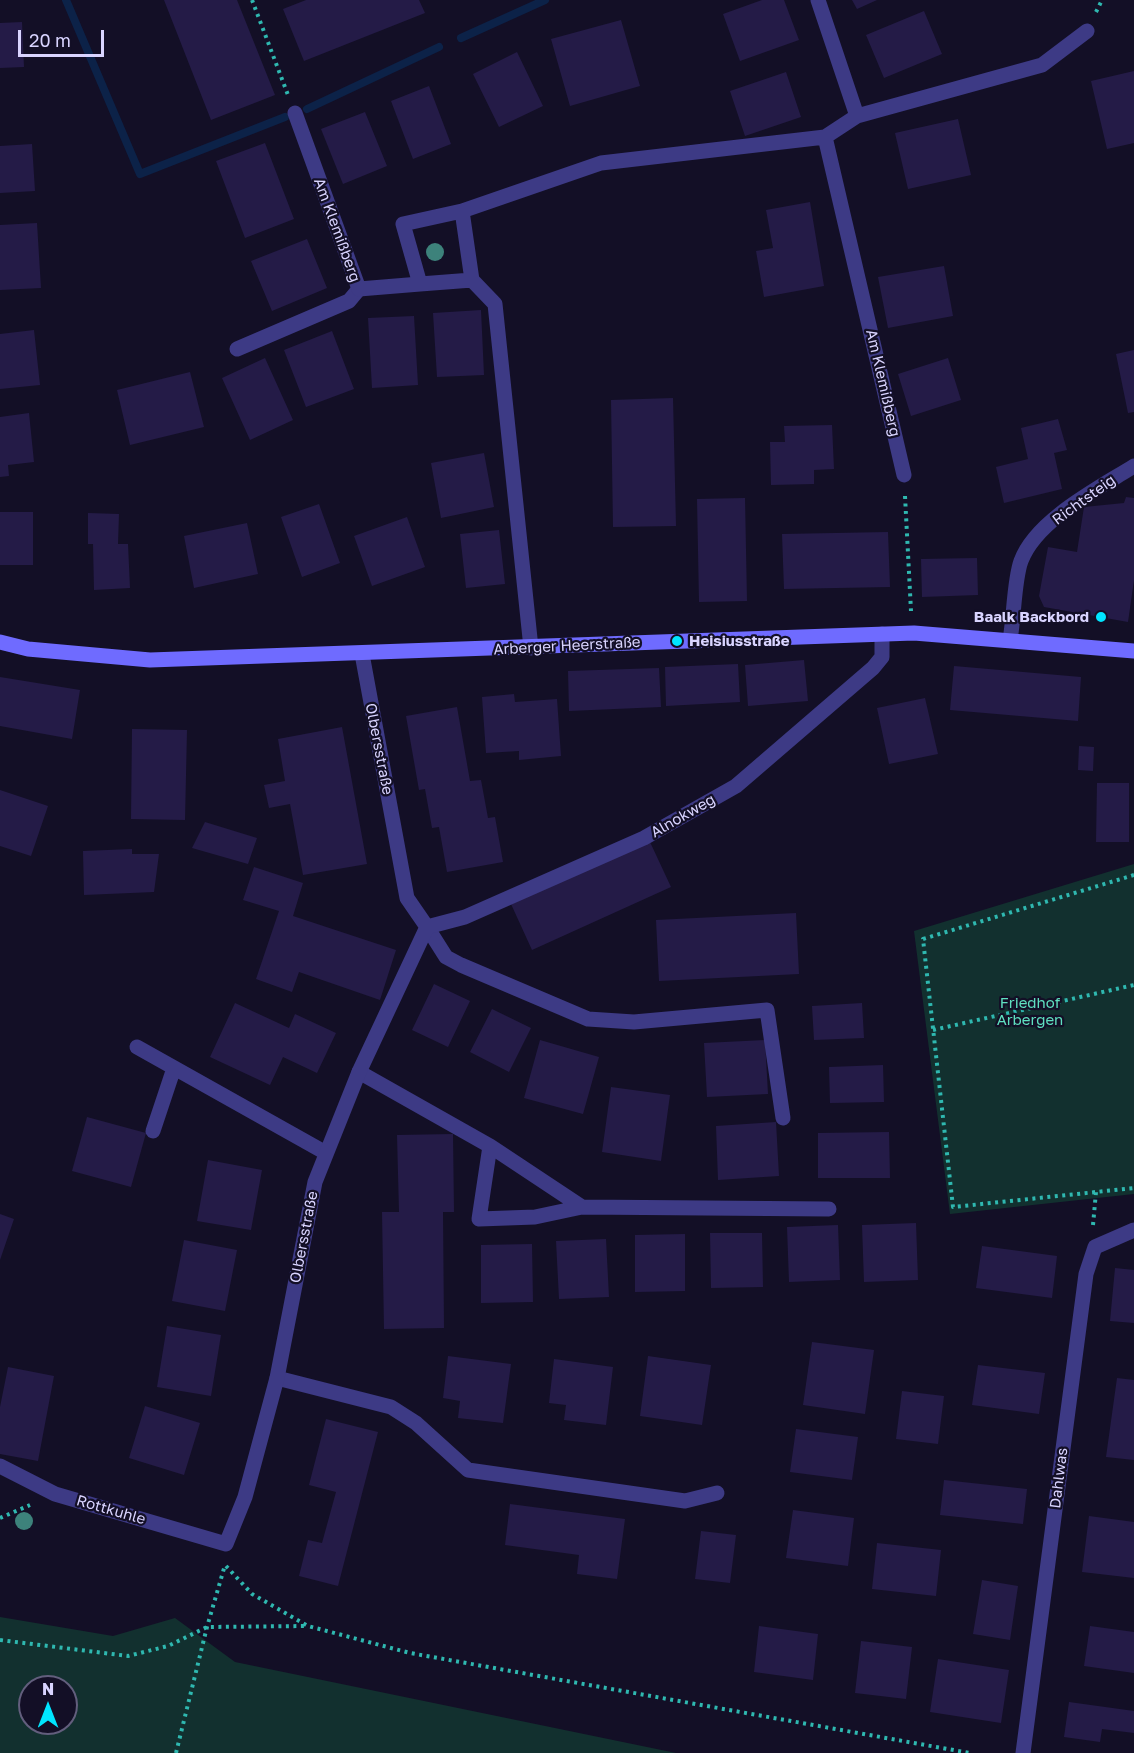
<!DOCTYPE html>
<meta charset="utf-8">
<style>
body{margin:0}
#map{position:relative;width:1134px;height:1753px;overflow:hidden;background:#130f26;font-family:"Golos Text",sans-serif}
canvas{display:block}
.north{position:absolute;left:18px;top:1675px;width:60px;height:60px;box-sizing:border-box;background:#130f26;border:2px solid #625e7d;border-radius:50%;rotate:0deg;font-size:16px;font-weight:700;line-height:24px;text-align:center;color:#d9d4ff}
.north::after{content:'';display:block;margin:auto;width:21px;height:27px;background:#00e5ff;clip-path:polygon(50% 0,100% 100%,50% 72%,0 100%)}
.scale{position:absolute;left:18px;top:30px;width:86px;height:27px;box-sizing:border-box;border:3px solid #d9d4ff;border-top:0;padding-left:8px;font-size:18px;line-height:21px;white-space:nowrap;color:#d9d4ff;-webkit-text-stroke:4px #130f26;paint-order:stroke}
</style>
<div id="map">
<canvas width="1134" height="1753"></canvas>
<div class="north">N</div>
<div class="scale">20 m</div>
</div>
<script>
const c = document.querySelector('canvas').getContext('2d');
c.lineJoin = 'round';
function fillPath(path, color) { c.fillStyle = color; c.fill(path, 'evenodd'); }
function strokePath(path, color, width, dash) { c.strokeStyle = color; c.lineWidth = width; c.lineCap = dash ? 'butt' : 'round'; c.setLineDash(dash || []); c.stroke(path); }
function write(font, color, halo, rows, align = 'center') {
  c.font = font + ' "Golos Text",sans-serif'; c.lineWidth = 4.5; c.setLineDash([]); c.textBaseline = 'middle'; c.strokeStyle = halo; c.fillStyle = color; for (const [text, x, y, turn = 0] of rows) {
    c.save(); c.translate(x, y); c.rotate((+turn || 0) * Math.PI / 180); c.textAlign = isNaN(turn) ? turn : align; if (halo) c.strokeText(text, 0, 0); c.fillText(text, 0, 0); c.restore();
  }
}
fillPath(new Path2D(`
 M1134,864V1194L950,1214L914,931Z
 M0,1617L113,1636L175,1618L235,1662L676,1753H0ZM30,1687H66V1723H30Z`), '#12302f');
strokePath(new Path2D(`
 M66,0L140,174L285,117
 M461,38L545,0
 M307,109L439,47`), '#0c2248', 8);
fillPath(new Path2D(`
 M164,0H237L275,95L211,120Z
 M306,0H419L425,13L304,61L283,9Z
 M762,0H784L799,40L740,61L723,14Z
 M852,0H877L857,9Z
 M924,11L942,54L884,78L866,35Z
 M621,20L640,86L570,106L551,39Z
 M22,22L24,67L0,68V23Z
 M517,52L543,106L499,127L473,74Z
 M1134,71V143L1107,149L1091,81Z
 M786,72L801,117L745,136L730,91Z
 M429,86L451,144L413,159L391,101Z
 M365,112L387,166L343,184L321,129Z
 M958,119L971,175L908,189L895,133Z
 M265,143L294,219L245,238L216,161Z
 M32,144L35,191L0,193V146Z
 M810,202L824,286L764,297L756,251L773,248L766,210Z
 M37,223L41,288L0,290V225Z
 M307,239L327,288L272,311L251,261Z
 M944,266L953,316L888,328L878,277Z
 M481,310L484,375L437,377L433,313Z
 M414,316L418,385L372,388L368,318Z
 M34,330L40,385L0,389V334Z
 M332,331L354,389L306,407L284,350Z
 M1134,350V412L1128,413L1116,354Z
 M265,358L293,420L250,440L222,378Z
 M948,358L961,400L911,416L898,374Z
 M190,372L204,427L130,445L117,390Z
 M673,398L676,526L613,527L611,400Z
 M29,413L34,462L8,465L9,476L0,477V417Z
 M1058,419L1067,450L1054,453L1062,489L1004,503L996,467L1028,459L1021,428Z
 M832,425L834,469L814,470V484L771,485L770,442H785L784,426Z
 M484,453L494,507L441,518L431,463Z
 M1126,497L1134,498V580L1128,622L1044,607L1039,596L1048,547L1077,552L1084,507L1124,503Z
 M745,498L747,601L699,602L697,499Z
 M319,504L340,563L302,577L281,517Z
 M0,512H33V565H0Z
 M88,513L119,514L118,544H128L130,588L94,590L93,544H88Z
 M407,517L425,567L372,586L354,536Z
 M247,523L258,574L194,588L184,536Z
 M499,530L505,584L466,588L460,534Z
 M888,532L890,587L784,589L782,534Z
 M977,558L978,595L922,597L921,559Z
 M804,660L808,701L748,706L745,665Z
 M738,664L740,702L666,706L665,667Z
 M954,666L1081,677L1078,721L950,710Z
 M659,668L661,707L569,711L568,671Z
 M0,677L80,690L72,739L0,726Z
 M514,694L515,702L557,699L561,756L519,760V751L486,753L482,697Z
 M925,698L938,754L889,764L877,708Z
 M457,707L470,781L481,780L488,818L495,817L503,862L447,872L439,827L432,828L425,789L419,790L406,716Z
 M342,727L367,864L303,875L290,804L269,808L264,785L285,781L278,739Z
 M132,729L187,730L185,820L131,819Z
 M1079,746L1094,747L1093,771L1078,770Z
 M1097,783H1129V842H1096Z
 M0,790L48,806L31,856L0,846Z
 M205,822L257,838L248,864L192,848Z
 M650,842L671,887L532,950L511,904Z
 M132,849V854H159L154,892L84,895L83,851Z
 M254,867L303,883L293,916L396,950L380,1000L299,972L292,992L256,979L279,911L243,900Z
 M796,913L799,974L659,981L656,920Z
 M434,984L470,1001L448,1047L412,1030Z
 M235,1003L289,1028L295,1014L336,1033L317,1073L283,1057L270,1085L210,1057Z
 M862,1003L864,1038L814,1040L812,1006Z
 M492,1009L531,1028L509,1072L470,1052Z
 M540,1040L599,1057L583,1114L524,1098Z
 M765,1040L768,1094L707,1097L704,1043Z
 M883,1065L884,1102L830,1103L829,1067Z
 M611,1087L670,1095L661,1161L602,1152Z
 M87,1117L146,1133L131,1187L72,1171Z
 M776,1122L779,1176L718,1180L716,1126Z
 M889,1132L890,1178H818V1133Z
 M453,1134L454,1212H443L444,1328L384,1329L382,1212H399L397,1135Z
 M208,1160L262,1170L251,1230L197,1221Z
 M0,1214L14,1219L0,1260Z
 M916,1223L918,1280L864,1282L862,1225Z
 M838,1225L840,1280L789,1282L787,1227Z
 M710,1233H762L763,1287L711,1288Z
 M685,1234V1291L635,1292V1235Z
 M606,1239L609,1297L559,1299L556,1241Z
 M184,1240L237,1250L225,1311L172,1301Z
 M532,1244L533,1302L481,1303V1245Z
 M982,1246L1057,1256L1052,1298L976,1288Z
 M1115,1268L1134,1270V1323L1110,1321Z
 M167,1326L221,1335L211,1396L157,1387Z
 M812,1342L874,1350L865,1414L803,1405Z
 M448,1356L511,1364L503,1423L458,1418L460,1401L443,1398Z
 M648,1356L711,1365L702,1425L640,1416Z
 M554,1359L613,1367L606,1425L564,1420L566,1405L549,1403Z
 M978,1365L1045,1373L1039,1414L972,1405Z
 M8,1367L54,1376L38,1461L0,1454V1407Z
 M1117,1378L1134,1380V1460L1106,1457Z
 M902,1391L944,1396L938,1444L896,1439Z
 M145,1406L200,1423L184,1475L129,1458Z
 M326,1419L378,1432L338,1586L299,1576L308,1540L322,1543L336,1492L309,1485Z
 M796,1429L858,1437L852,1480L790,1472Z
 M944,1480L1027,1489L1023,1524L940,1515Z
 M510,1504L625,1519L617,1579L577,1574L579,1555L505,1545Z
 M793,1510L854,1518L848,1566L786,1558Z
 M1089,1516L1134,1522V1578L1082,1572Z
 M701,1531L736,1535L730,1583L695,1579Z
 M877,1543L941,1550L936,1596L872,1589Z
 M982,1580L1018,1586L1010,1640L973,1634Z
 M759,1626L818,1634L813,1680L754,1672Z
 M1090,1626L1134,1632V1673L1084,1666Z
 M861,1641L912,1647L906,1699L855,1693Z
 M938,1659L1009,1670L1001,1723L930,1712Z
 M1069,1702L1134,1711V1733L1102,1729L1100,1742L1064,1737Z`), '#241b47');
strokePath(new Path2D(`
 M252,0L288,95
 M1096,12L1102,0
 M905,496L911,611
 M1134,875L923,939L953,1207L1134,1188
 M933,1030L1134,985
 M1093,1225L1096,1192
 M0,1518L30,1505
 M226,1566L252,1594L308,1626L410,1653L970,1753
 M0,1640L128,1656L168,1646L207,1627L308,1626
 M176,1753L207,1627L225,1565`), '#2fb8b0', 4, [3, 4.5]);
strokePath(new Path2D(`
 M237,349L349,301L359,289
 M427,927L446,957L461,965L588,1019L634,1022L767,1010L783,1118
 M137,1047L326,1153
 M359,1072L490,1146L582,1207L829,1209
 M153,1131L174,1068
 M490,1146L479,1219L535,1217L582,1207
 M277,1378L391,1407L416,1423L468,1470L685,1501L717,1493`), '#3d3a85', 15);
strokePath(new Path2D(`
 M818,0L857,116
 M295,113L359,289L420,284
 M825,137L904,475
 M462,211L601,163L825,137L857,116L1042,65L1087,31
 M472,280L420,284L403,224L462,211L472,280L495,304L531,648
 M1010,640C1014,618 1014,580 1021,561C1036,520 1099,488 1134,466
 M427,927L465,917L644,838L736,786L873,668L882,657V634
 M0,1466L55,1494L226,1544L245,1497L277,1378L315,1182L359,1072L427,927L407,898L362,654
 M1023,1753L1086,1274L1095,1247L1134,1230`), '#3d3a85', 15);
strokePath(new Path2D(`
 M0,642L28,649L150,660L914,633L1134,651`), '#6f6bff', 15);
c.fillStyle = '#3d827b';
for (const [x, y] of [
 [435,252],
 [24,1521]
]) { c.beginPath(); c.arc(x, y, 9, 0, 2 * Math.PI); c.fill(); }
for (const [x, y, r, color] of [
 [1101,617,6,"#00e5ff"],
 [677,641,6,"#00e5ff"]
]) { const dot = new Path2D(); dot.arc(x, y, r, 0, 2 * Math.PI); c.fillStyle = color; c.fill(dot); strokePath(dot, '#130f26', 2); }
write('15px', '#d9d4ff', '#130f26', [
 ["Am Klemißberg",337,230,70],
 ["Am Klemißberg",883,383,77],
 ["Richtsteig",1084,500,-36],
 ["Arberger Heerstraße",567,646,-3],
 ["Olbersstraße",379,749,79],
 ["Alnokweg",683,816,-30],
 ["Olbersstraße",304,1237,-79],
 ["Dahlwas",1059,1478,-83],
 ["Rottkuhle",111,1510,16]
]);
write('bold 15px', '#d9d4ff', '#130f26', [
 ["Baalk Backbord",1089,617],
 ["Heisiusstraße",689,641,"left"]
], 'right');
write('15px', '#5fe0c0', '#130f26', [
 ["Friedhof",1030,1003],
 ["Arbergen",1030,1020]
]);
</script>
